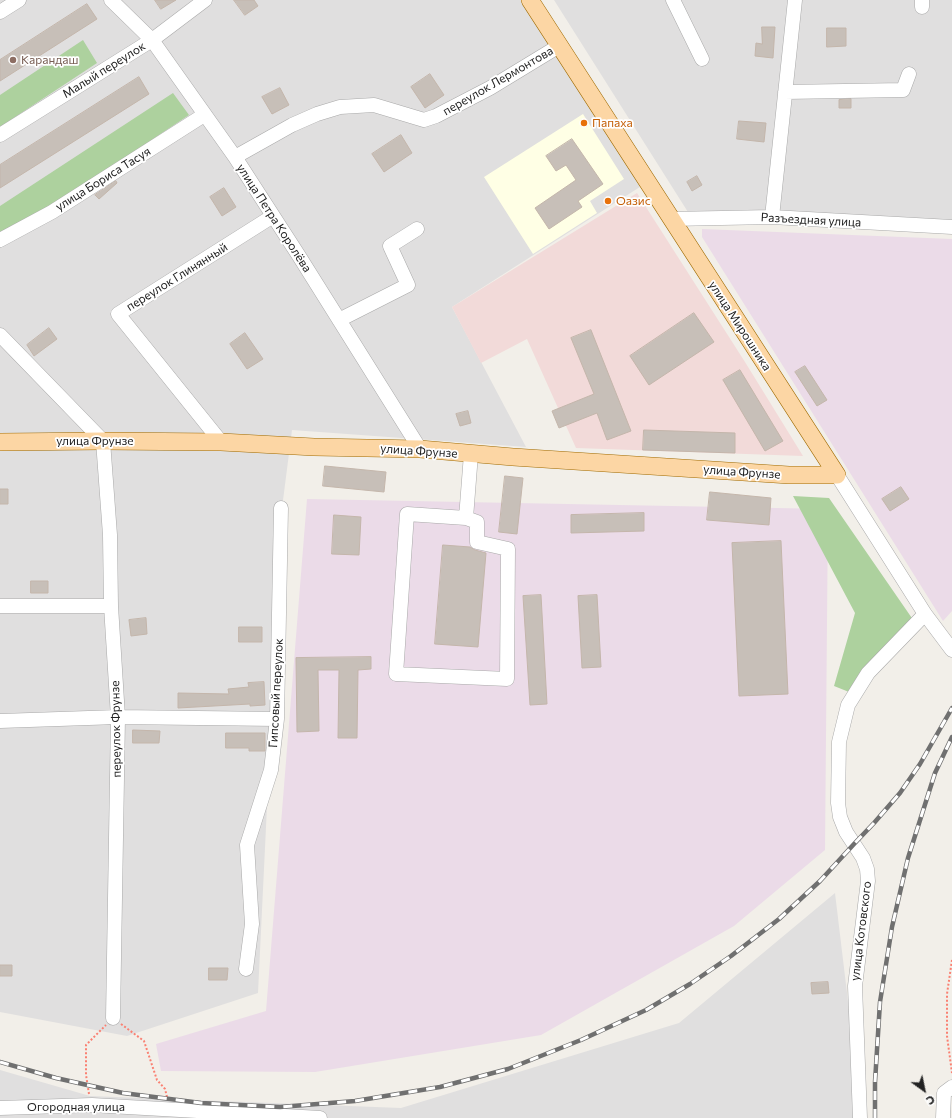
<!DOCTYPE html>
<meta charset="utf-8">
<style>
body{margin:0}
#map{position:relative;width:952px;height:1118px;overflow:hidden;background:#f2efe9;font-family:Commissioner,sans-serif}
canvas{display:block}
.north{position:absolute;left:904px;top:1070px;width:40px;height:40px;-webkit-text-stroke:3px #fff;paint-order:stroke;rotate:147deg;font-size:11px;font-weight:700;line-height:16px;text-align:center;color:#222}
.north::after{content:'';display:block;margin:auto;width:14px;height:18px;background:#222;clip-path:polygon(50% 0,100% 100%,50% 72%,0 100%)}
</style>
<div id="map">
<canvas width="952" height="1118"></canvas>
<div class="north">С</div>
</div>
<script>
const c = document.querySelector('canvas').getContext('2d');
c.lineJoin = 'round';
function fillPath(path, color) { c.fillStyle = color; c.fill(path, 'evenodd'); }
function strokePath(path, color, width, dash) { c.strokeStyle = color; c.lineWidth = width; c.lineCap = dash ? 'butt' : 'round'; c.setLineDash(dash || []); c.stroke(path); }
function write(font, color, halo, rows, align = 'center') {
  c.font = font + ' Commissioner,sans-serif'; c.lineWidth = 3.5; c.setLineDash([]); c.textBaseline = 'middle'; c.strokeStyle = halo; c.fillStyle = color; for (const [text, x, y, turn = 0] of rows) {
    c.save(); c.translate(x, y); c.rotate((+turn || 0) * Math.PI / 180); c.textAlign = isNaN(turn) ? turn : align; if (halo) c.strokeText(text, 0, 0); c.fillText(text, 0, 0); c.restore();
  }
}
fillPath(new Path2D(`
 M0,0H522L643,185L452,307L526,447L292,430L281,516L258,993L127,1036L0,1012Z
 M554,0H952V233L693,220Z
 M835,893L862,1118H0V1070L90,1096L401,1108L679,1023Z`), '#e0dfdf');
fillPath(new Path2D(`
 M637,193L745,362L803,456L576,448L527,339L481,363L452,307Z`), '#f2dad9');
fillPath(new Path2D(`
 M702,229L952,239V611L943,621L702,237Z
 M307,499L828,509L825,850L734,926L541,1035L315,1072L161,1071L156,1044L266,1011Z`), '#ebdbe8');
fillPath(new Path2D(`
 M583,114L624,179L590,201L597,213L533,254L484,177Z`), '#ffffe5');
fillPath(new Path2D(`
 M83,40L97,63L0,127V95Z
 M173,93L189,115L108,169L2,235L0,233V206Z
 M793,496L829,498L916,624L854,694L834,686L855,613Z`), '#add19e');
const building = new Path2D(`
 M155,0H176L161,9Z
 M234,0H254L258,6L245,15Z
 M87,4L97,19L0,81V60Z
 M762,27H775L773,58L755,56L756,43L762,44Z
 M827,28H846V46L827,47Z
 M430,74L444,95L425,108L411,87Z
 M139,77L149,94L0,188V165Z
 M280,88L289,105L272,114L262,97Z
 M851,99V108H839V100Z
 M739,121L766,123L764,142L737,139Z
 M401,135L412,153L384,172L372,154Z
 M572,139L603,184L578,201L582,207L549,229L535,208L576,180L566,165L556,171L546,156Z
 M697,176L702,185L692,191L687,182Z
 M116,181L117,183L99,199L95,195Z
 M224,188L236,207L222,216L210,197Z
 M694,313L714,342L649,385L630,356Z
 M49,328L57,339L34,356L27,345Z
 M591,330L631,431L607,440L597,413L559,428L552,411L594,394L571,338Z
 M245,333L263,359L247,369L230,344Z
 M805,366L827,400L817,406L795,372Z
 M740,370L783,441L765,451L723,380Z
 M468,411L471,423L460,426L456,414Z
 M644,430L735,433V453L643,450Z
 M325,466L386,472L384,492L323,486Z
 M505,476L523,478L517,534L499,532Z
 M901,487L909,499L890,511L882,499Z
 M0,489H8V504H0Z
 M710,492L771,498L769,525L707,520Z
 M644,513V531L571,533V515Z
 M334,515L361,517L359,555L332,554Z
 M781,541L788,694L739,696L732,543Z
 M443,545L470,547L475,550L486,553L478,647L435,644Z
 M31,581H48V593H31Z
 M541,595L547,704L530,705L523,596Z
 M597,595L601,667L582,668L578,596Z
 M146,618L147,634L131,636L129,620Z
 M239,627H262V642H239Z
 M371,657V669L358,670L357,738H338L339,670H318L319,731L297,732L296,658Z
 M264,682L265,705L250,706V704L178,708V693L229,694L228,689L249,687L248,683Z
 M133,730L160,731L159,743H133Z
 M226,733H265V751H249V748H226Z
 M0,965H12V976H0Z
 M209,968H228L227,980H209Z
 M828,982L829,993L812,994L811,983Z`);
fillPath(building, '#c7bfb8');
strokePath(building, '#c4b6ab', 1);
const minor = new Path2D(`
 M111,0L152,40L235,157L299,256L420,449
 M673,0L702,59
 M922,7V0
 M0,12L19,0
 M785,92L903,90L909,74
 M0,135L152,40L205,0
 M235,157L292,125L317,114L340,107L374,105L424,120L436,116L490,88L559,46
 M772,217L795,0
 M671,219L772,217L952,227
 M0,240L52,212L204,115
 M339,320L408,285L390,246L417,229
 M0,335L103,441L110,535L111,606L118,717L113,1018
 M221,442L118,314L273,216
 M837,475L925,614L952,650
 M466,518L477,522V542L508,549L507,679L396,674L407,514L466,518L471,454
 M0,606H111
 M0,721L118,717L277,719
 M246,969L252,924L247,845L271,770L277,719L281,508
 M0,1108L92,1105L320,1118
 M860,1118L855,986L868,881L867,869L863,858L846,832L840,817L838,803L839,742L848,705L868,673L925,614
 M943,1118L944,1093L952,1087`);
const major = new Path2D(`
 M530,0L837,475
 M0,442L103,441L221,442L314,447L420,449L513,457L789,475H837`);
strokePath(minor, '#a9a9a9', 15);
strokePath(major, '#a06b00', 18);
strokePath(new Path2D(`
 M952,960L947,994V1036L952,1073
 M121,1024L144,1041L157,1080L165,1089L167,1097
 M89,1094L86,1075V1045L106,1025`), '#fa8072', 2, [2, 2]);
strokePath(minor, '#fff', 14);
strokePath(major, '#fcd6a4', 17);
const rail = new Path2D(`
 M0,1062L56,1078L123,1093L201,1103L280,1107L355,1101L440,1087L508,1069L581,1040L646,1010L690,984L731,956L779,919L820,881L854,844L874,823L900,793L920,764L952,708
 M875,1118V1082L880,1002L892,927L908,858L935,773L952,737`);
strokePath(rail, '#707070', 4.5);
strokePath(rail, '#fff', 3, [9]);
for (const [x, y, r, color] of [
 [13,60,4,"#8d6e63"],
 [584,123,4,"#e8710a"],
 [608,201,4,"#e8710a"]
]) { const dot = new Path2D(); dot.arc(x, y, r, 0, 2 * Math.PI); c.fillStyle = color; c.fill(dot); strokePath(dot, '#fff', 1.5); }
write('12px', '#785e54', '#fff', [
 ["Карандаш",21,60]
], 'left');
write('12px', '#222', '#fff', [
 ["Малый переулок",104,70,-32],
 ["переулок Лермонтова",498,81,-30],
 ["улица Бориса Тасуя",103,179,-32],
 ["улица Петра Королёва",274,218,57],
 ["Разъездная улица",811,220,3],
 ["переулок Глинянный",177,277,-32],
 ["улица Мирошника",740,326,57],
 ["улица Фрунзе",95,441],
 ["улица Фрунзе",419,451,4],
 ["улица Фрунзе",742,472,4],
 ["Гипсовый переулок",276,693,-87],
 ["переулок Фрунзе",116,729,-91],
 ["улица Котовского",861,931,-83],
 ["Огородная улица",76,1107]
]);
write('12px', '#c56008', '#fff', [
 ["Папаха",592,123],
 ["Оазис",616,201]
], 'left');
</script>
